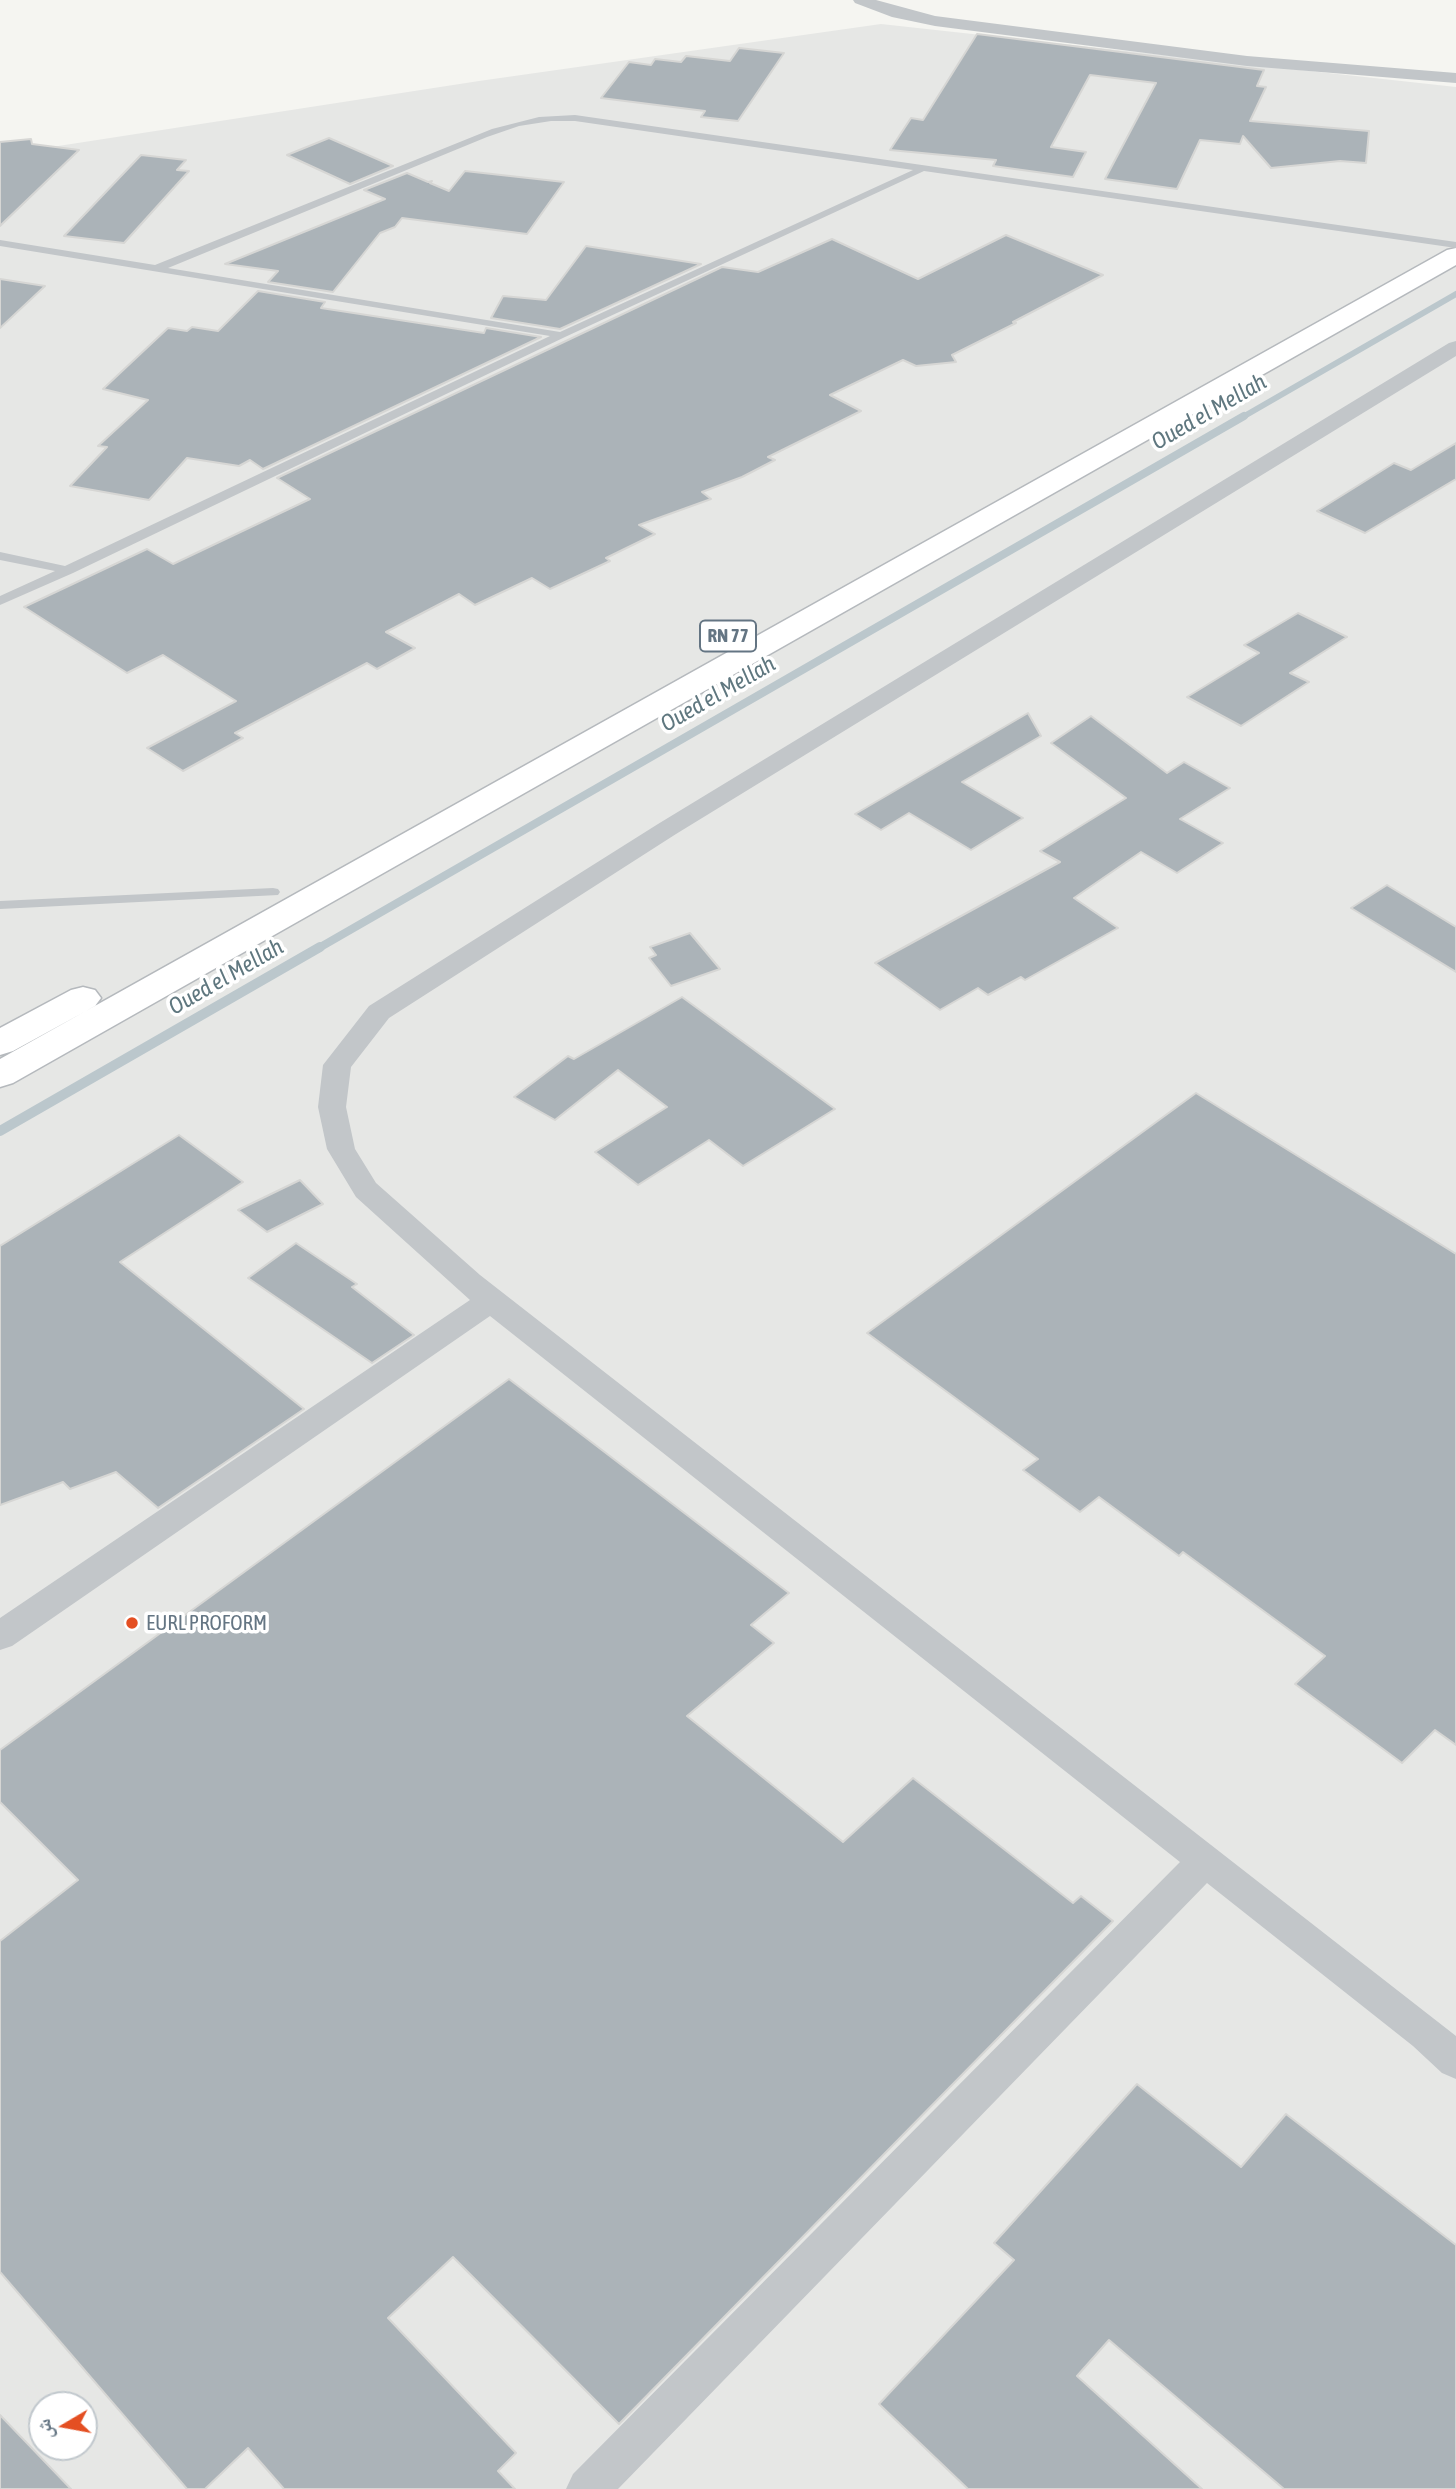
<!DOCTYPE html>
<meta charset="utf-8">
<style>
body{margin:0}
#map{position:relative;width:1456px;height:2489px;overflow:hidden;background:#f5f5f1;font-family:"Asap Condensed","Noto Naskh Arabic",sans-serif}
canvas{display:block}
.north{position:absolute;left:28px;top:2391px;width:70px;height:70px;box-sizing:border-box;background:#fff;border:2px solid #c1c8cd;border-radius:50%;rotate:260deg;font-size:19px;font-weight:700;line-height:28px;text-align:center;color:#647583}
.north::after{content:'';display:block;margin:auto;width:24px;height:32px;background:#e44f22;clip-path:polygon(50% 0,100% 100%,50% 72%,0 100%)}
</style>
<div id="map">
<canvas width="1456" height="2489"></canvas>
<div class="north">ش</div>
</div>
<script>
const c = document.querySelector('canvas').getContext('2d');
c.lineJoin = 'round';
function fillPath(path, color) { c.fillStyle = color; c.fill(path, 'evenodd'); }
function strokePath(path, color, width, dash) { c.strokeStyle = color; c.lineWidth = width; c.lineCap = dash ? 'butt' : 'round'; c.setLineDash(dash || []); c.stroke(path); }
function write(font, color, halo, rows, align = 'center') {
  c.font = font + ' "Asap Condensed",sans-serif'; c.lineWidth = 7; c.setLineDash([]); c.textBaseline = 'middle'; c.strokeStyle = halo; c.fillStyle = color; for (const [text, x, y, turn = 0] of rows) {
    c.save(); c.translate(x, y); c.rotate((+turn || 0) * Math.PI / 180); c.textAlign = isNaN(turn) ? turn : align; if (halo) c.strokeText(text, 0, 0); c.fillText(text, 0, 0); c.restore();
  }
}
fillPath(new Path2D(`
 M881,24L1456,87V2489H0V155L479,81ZM42,2405H84V2447H42Z`), '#e6e7e5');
strokePath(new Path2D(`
 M1241,418L1456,294`), '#bbc7cc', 6);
strokePath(new Path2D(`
 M317,949L1244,416`), '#bbc7cc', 8);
strokePath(new Path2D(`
 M0,1131L320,947`), '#bbc7cc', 10);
const building = new Path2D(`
 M977,34L1264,70L1257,86L1266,87L1250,121L1369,131L1366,163L1340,161L1271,168L1243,136L1240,144L1200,140L1177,189L1105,179L1156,83L1090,75L1051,147L1086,152L1073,177L993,166L996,160L890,150L911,118L923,120Z
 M739,48L784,53L738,121L701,117L705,111L601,98L629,62L651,65L655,59L681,62L686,56L730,61Z
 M329,138L393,166L350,184L287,155Z
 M31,139L32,144L79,150L0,226V142Z
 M141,155L186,160L177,170L189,171L124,243L64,236Z
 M465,171L564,182L527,234L402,218L395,227L380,233L333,292L268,282L278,271L225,264L385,199L364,190L407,173L428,182L432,181L430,183L449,191Z
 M1006,235L1103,275L1013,322L1016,323L952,355L956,362L916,366L903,360L830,395L861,411L768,457L775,460L742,477L702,492L711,499L639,525L655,534L606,558L610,561L550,589L532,578L475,605L459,594L386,632L415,648L377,669L367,663L235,733L243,738L183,771L147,748L236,701L163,655L127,673L24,607L147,549L173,564L310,499L277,478L722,267L758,272L832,239L918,279Z
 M586,246L701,264L560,329L491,318L503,296L546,300Z
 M0,279L45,286L0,328Z
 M258,291L325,302L321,308L484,333L486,328L541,337L263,469L250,460L239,466L187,458L149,500L70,486L107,447L98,446L148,400L103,389L168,328L187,331L192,327L218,331Z
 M1456,443V479L1365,533L1317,511L1394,463L1411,470Z
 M1298,613L1347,637L1290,673L1309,682L1241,726L1187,697L1259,653L1244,645Z
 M1028,713L1041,736L962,782L1023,818L971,850L909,813L881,830L855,814Z
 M1091,716L1167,773L1184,762L1230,788L1180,819L1223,843L1177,873L1141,852L1074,898L1118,928L1025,980L1021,977L988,995L978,988L940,1010L875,963L1060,862L1040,851L1126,798L1051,743Z
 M1387,885L1456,927V972L1351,908Z
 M690,933L720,969L671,986L649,958L656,955L650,947Z
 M682,997L835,1109L743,1166L709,1140L638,1185L595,1152L667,1107L618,1070L555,1120L514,1097L568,1056L574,1059Z
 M1196,1093L1456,1254V1745L1435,1730L1402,1763L1295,1684L1325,1656L1183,1552L1179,1556L1099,1497L1080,1512L1023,1470L1038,1459L867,1333Z
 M179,1135L243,1182L120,1262L304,1409L158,1508L116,1472L70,1489L63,1482L0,1505V1246Z
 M300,1180L323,1204L267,1232L238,1210Z
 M296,1243L357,1284L352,1287L414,1335L372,1363L248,1278Z
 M509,1379L789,1593L751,1625L774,1643L687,1716L843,1842L913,1778L1073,1903L1081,1896L1113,1921L619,2424L453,2257L388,2318L516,2453L498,2471L515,2489H284L248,2448L205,2489H187L0,2272V1941L78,1880L0,1802V1750Z
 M1137,2084L1241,2167L1286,2114L1456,2245V2489H1284L1109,2340L1077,2376L1202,2489H968L879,2404L1014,2260L994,2243Z
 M0,2415L71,2489H0Z`);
fillPath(building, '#abb3b8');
strokePath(building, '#d6d6d4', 2);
const primary = new Path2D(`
 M1456,248V265L13,1083L0,1087V1059L1447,250Z
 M83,987L95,990L101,998L95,1006L13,1051L0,1055V1028L71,990Z`);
strokePath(primary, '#b5b9bd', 3);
fillPath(new Path2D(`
 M575,115L1456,242V248L924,171L565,337L73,573L0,605V596L55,571L0,560V552L65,566L550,336L0,246V240L155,265L492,129L539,117ZM551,121H575L913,170L560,332L168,268L487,137L519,126Z
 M273,888L278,889L280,892L278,895L0,909V901Z`), '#c2c6c9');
fillPath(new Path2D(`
 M853,0H876L935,16L1247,56L1456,73V83L1247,66L935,26L892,17L855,3Z
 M1456,341V356L676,834L389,1018L351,1067L346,1107L355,1149L376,1183L480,1275L1456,2036V2079L1442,2073L1413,2046L1207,1883L618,2489H566L573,2474L1180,1862L490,1316L12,1646L0,1650V1618L470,1300L356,1197L327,1149L318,1107L323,1065L369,1006L658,824L1449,343Z`), '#c2c6c9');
fillPath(primary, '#fff');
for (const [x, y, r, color] of [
 [132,1623,7,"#e44f22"]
]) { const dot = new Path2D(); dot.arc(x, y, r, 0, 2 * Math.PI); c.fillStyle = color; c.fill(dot); strokePath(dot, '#fff', 2.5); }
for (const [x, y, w] of [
 [728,636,56]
]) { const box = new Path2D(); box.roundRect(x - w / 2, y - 15.5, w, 31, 5); c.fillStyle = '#fff'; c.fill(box); strokePath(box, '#647583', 2); }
write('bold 19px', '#647583', null, [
 ["RN 77",728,636]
]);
write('21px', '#647583', '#fff', [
 ["EURL PROFORM",146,1623]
], 'left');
write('italic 23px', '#5f777f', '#fff', [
 ["Oued el Mellah",1209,412,-30],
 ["Oued el Mellah",718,694,-30],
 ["Oued el Mellah",226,977,-30]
]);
</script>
